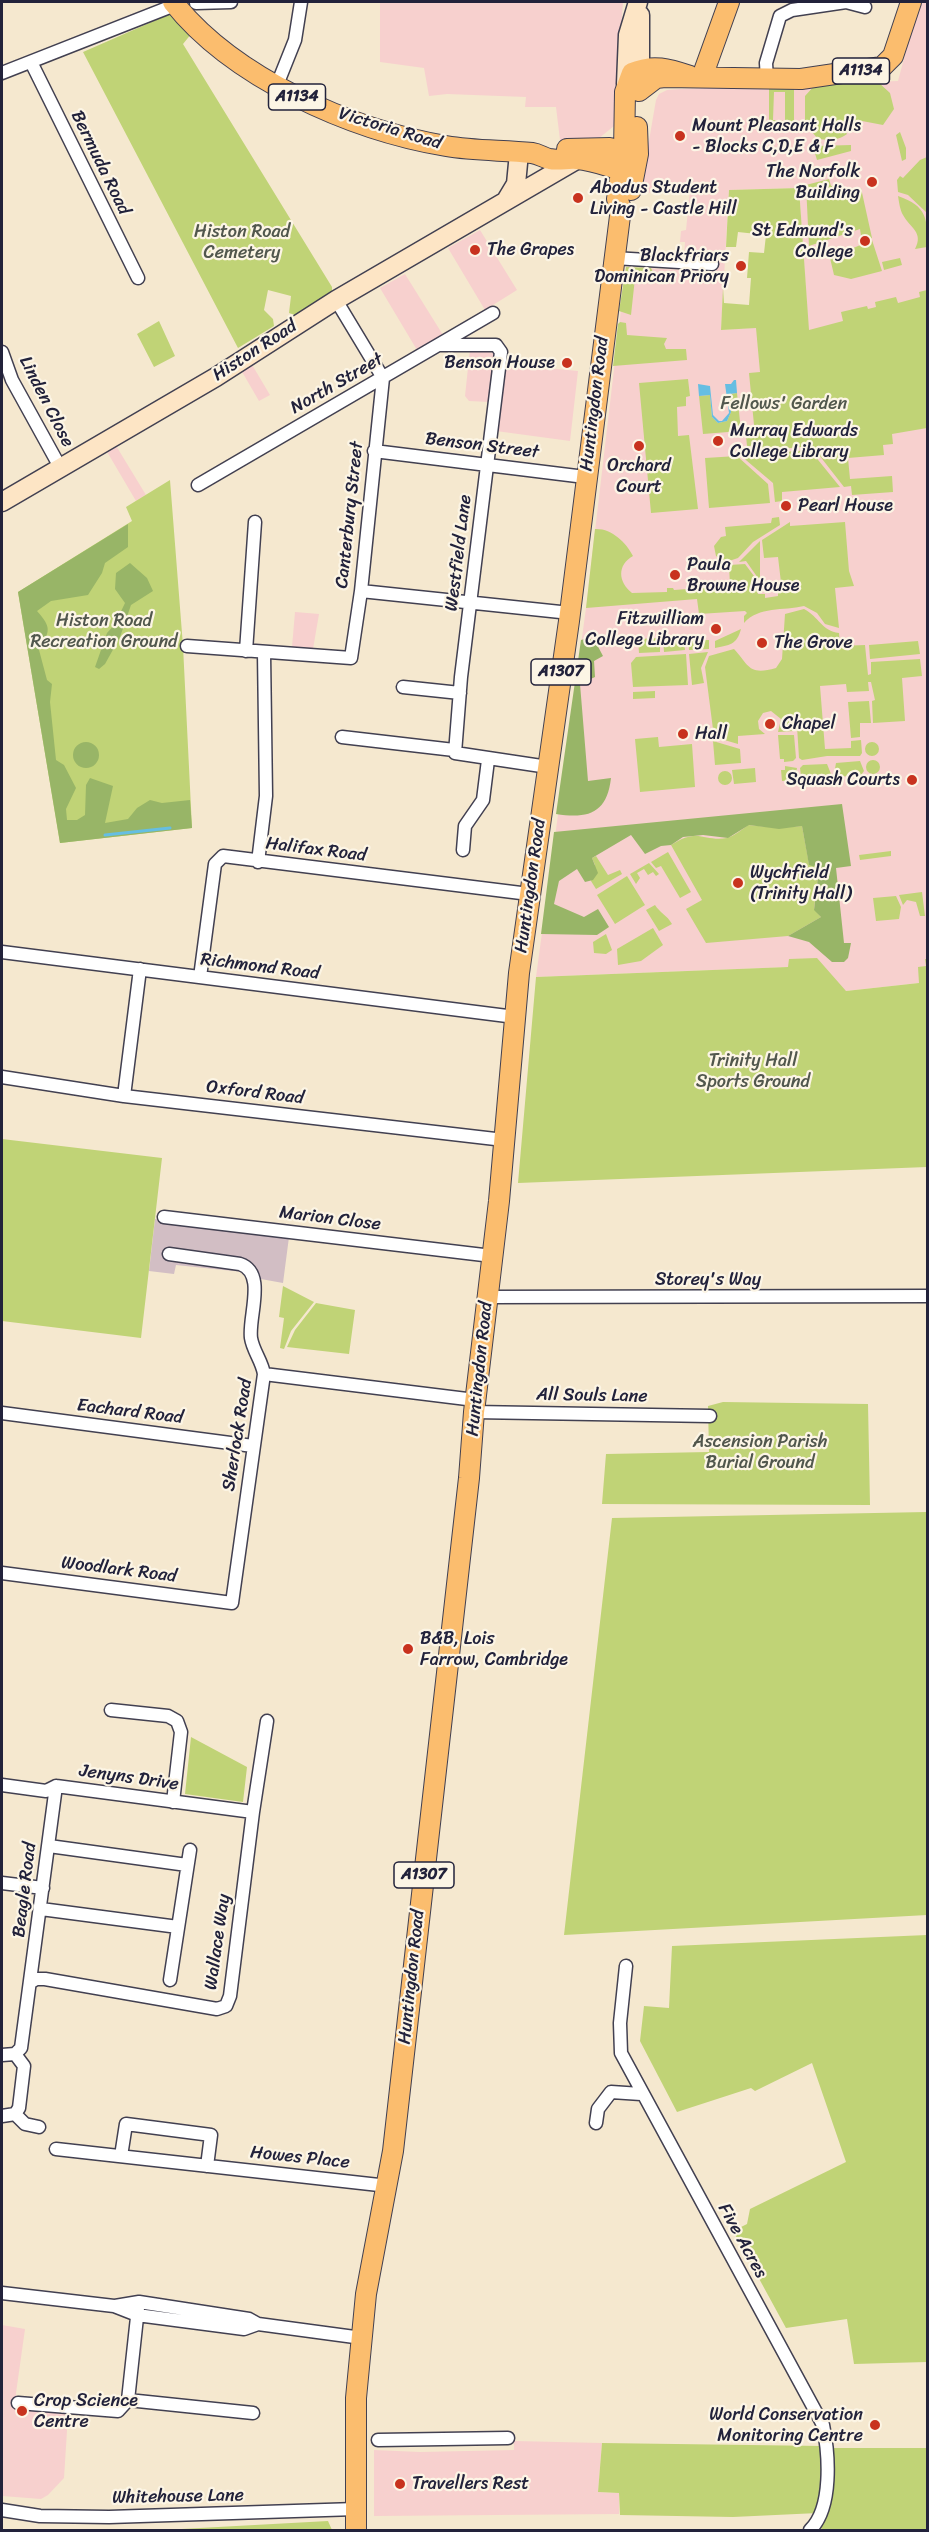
<!DOCTYPE html>
<style>
body{margin:0}
#map{position:relative;width:929px;height:2532px;overflow:hidden;background:#f5e8cf;font-family:Sriracha,sans-serif}
canvas{display:block}
.frame{position:absolute;inset:0;border:3px solid #22223b;pointer-events:none}
</style>
<div id="map">
<canvas width="929" height="2532"></canvas>
<div class="frame"></div>
</div>
<script>
const c = document.querySelector('canvas').getContext('2d');
c.lineJoin = 'round';
function fillPath(path, color) { c.fillStyle = color; c.fill(path, 'evenodd'); }
function strokePath(path, color, width, dash) { c.strokeStyle = color; c.lineWidth = width; c.lineCap = dash ? 'butt' : 'round'; c.setLineDash(dash || []); c.stroke(path); }
function write(font, color, halo, rows, align = 'center') {
  c.font = font + ' Sriracha,sans-serif'; c.lineWidth = 4.5; c.setLineDash([]); c.textBaseline = 'middle'; c.strokeStyle = halo; c.fillStyle = color; for (const [text, x, y, turn = 0] of rows) {
    c.save(); c.translate(x, y); c.rotate((+turn || 0) * Math.PI / 180); c.textAlign = isNaN(turn) ? turn : align; if (halo) c.strokeText(text, 0, 0); c.fillText(text, 0, 0); c.restore();
  }
}
fillPath(new Path2D(`
 M380,2H623L614,126L593,143L560,140L556,107H525L526,97L447,94L429,96L424,68L380,62Z
 M919,2H927L926,966L919,983L846,991L789,959V967L536,977L586,608L626,267L683,270L685,242H680L681,231L686,230L690,191L640,193L656,100L659,94L667,90L680,89L898,81ZM799,188L808,324L721,330L729,190Z
 M480,230L517,290L485,310L448,248Z
 M405,274L443,335L417,350L380,288Z
 M470,349L494,353L489,402L469,401L465,396Z
 M251,363L270,395L259,401L241,370Z
 M504,364L578,371L570,441L496,431Z
 M115,444L146,495L136,501L106,450Z
 M295,612L319,614L313,649L292,647Z
 M2,2325L25,2329L16,2393L17,2407L68,2415L64,2478L48,2495L41,2499L2,2496Z
 M514,2441L602,2443L598,2492L619,2493V2514L374,2516V2450L420,2452L514,2450Z`), '#f7d0ce');
fillPath(new Path2D(`
 M155,1219L289,1237L283,1283L261,1279L243,1272L176,1265L174,1274L149,1271Z`), '#d2bec4');
fillPath(new Path2D(`
 M170,14L192,33L183,44L332,287V293L295,315L289,313L291,296L268,290L264,310L273,319L274,326L238,348L83,52Z
 M878,82L890,93L894,109L883,125L862,121L845,131L847,134C838,141 829,140 818,139L805,124V96L815,85Z
 M769,86H794V125H769ZM774,92H785V121L773,120Z
 M900,132L906,148V159L902,161L896,135Z
 M851,145V151L817,160L814,150L816,146Z
 M927,157V213L908,195L898,192L897,180L900,176L903,178L920,160Z
 M829,179L831,186L838,185L840,193L861,188L872,238L862,243L860,229L809,246L806,185Z
 M799,188L809,330L843,321L841,312L867,306L868,309L876,307L875,302L896,297L898,303L920,297L919,292L927,290V428L892,434L893,444L883,445L884,455L848,458L850,479L892,476L893,492L852,495L851,486L844,487L812,446L758,451V446H747L746,436L755,435L749,373L760,372L756,328L721,330L723,288L724,303L749,305L751,278H747L749,252L764,253L766,235L738,232L736,247H726L729,190Z
 M898,196C927,206 928,219 927,247L915,249C924,232 910,228 903,215C900,210 899,202 898,196Z
 M872,240L882,271L851,279L834,275L830,258Z
 M900,258L902,265L884,270L882,262Z
 M626,267L651,268L657,280L635,278L631,315L619,311Z
 M159,321L175,356L154,367L137,334Z
 M620,322L626,323L627,335L667,338L664,344L666,349H686L687,360L613,366L618,324Z
 M688,379L690,396L686,397V406L677,407L678,436L689,435L698,509L651,513L639,383Z
 M737,393L741,431L703,434L699,396L710,395L712,417L718,423L727,421L731,412L729,394Z
 M810,450L840,487L782,492V501L775,502L773,483L740,455Z
 M737,456L768,484L770,503L709,508L705,458Z
 M170,480L183,646L192,828L60,843L18,592L132,521L126,507Z
 M779,517L780,525L753,542L738,558L726,562L716,556L714,546L721,537L726,536L725,527L771,523L772,518Z
 M790,522V526L845,522L849,571L854,586L835,588L839,628L825,624L817,613L804,606C783,611 759,606 744,623V616L747,613L745,611L699,614L697,599L586,608L595,529C611,528 626,542 633,556C617,565 618,582 632,593L667,592V588H673L674,590L730,586L729,565L745,564L754,576L758,594H765V598L778,596V592L782,591L778,557L764,558L762,540Z
 M760,541V578H758L746,561L739,562Z
 M804,609C819,617 822,631 839,633L840,646L865,645L868,675L871,674V662L920,659L922,676L902,678L905,721L873,723L872,701L875,700L871,682H868L869,691L847,692L846,684L820,686L825,749L851,748V741L861,740L862,753L860,756H827L802,760L799,758L797,726L794,727V731L778,732L781,719L771,711L763,713L758,721L759,729L765,734L738,736V744L714,737L705,667L709,656L734,649C749,665 748,676 776,668L782,659L785,614Z
 M741,629C737,645 729,645 715,648V641Z
 M702,635L703,640H709V649L689,650L688,636Z
 M684,636L685,650L664,652L663,638Z
 M660,638V652L639,653L638,639Z
 M918,641L920,654L870,659L869,645Z
 M708,652L701,668L704,683L692,685L689,654Z
 M686,654L688,685L633,687L631,663L636,657Z
 M655,691V698L633,699V692Z
 M869,701L871,723H860V737L851,738L848,702Z
 M778,735H794L796,758L793,761L784,762V759H780Z
 M658,737L659,747L692,744L695,787L640,792L635,739Z
 M713,741L740,749L741,763L715,765Z
 M865 749a7 7 0 1 1 14 0a7 7 0 1 1-14 0Z
 M866 767a7 7 0 1 1 14 0a7 7 0 1 1-14 0Z
 M860,761L864,771L861,775L837,777L834,774L836,763Z
 M827,764L831,774H828V777L804,779L801,776L800,768L803,765Z
 M785,766L797,768L795,780L782,781L781,770H785Z
 M755,768L756,782L734,784L732,770Z
 M718 778a7 7 0 1 1 14 0a7 7 0 1 1-14 0Z
 M748,825L779,828L802,826L809,864L819,868L814,909L821,917L788,936L706,943L686,909L702,900L671,845C698,827 704,842 727,838C734,836 743,829 748,825Z
 M891,851V856L860,860L859,855Z
 M668,852L691,892L680,898L661,866L656,868L651,862Z
 M596,856L608,875L620,870L622,874L596,889L591,881L595,865L592,858Z
 M649,863L659,874L656,876L653,872L648,875L644,869L637,873L640,878L636,884L630,874Z
 M627,876L645,905L615,924L597,895Z
 M922,892L925,916H920L916,902L907,900L903,905L899,895Z
 M896,896L901,907L899,919L876,921L873,898Z
 M655,905C660,913 667,915 672,924L659,931L646,910Z
 M653,928L663,945L641,961L618,965L617,949Z
 M606,934L612,950L606,954L594,953L593,942Z
 M817,958L846,991L919,983L918,967L926,966L925,959H927V1167L518,1183L536,977L788,967L789,959Z
 M2,1139L162,1158L141,1338L2,1321Z
 M283,1286L314,1302L291,1331L284,1349L280,1348L284,1318L279,1317Z
 M316,1303L355,1310L349,1354L287,1347L295,1330Z
 M723,1402L868,1404L870,1505L602,1504L606,1454L709,1452L708,1406Z
 M927,1512V1915L564,1935L612,1518Z
 M191,1737L247,1767L243,1802L185,1794Z
 M927,1935V2362L854,2364L847,2319L786,2328L733,2231L747,2224L750,2209L846,2162L812,2063L755,2091L751,2088L677,2112L640,2041L644,2006L669,2008L672,1946Z
 M602,2443L822,2446L826,2450L818,2513L733,2517L620,2515L619,2493L598,2492Z
 M834,2448H927V2530H821Z
 M328,2521L332,2530H163Z`), '#c0d376');
fillPath(new Path2D(`
 M128,524V547L105,563L102,573L88,595L51,601L37,611C52,628 50,631 39,650L47,680L52,684L50,702L56,760L64,765L76,788L66,809L67,820H77L85,815L86,785L90,778L113,786L105,823L128,819L137,808L150,800L162,803L190,800L192,828L60,843L18,592Z
 M130,563L147,578L153,591L131,605L120,637L105,664L99,669L95,667L107,633L115,624L125,603L115,589L116,573Z
 M589,638L595,641L603,656L594,661L595,677L580,684L588,781L611,778C607,813 589,819 556,814L581,640Z
 M73 755a13 13 0 1 1 26 0a13 13 0 1 1-26 0Z
 M842,804L851,866L836,868L844,943H851L848,958L844,962H832L809,942L788,936L821,917L814,910L819,868L809,865L802,826L779,829L749,825L728,838L703,835L683,837L671,845L661,846L645,854L631,835L592,858L598,873L593,880L585,882L577,869L559,881L554,904L584,917L598,909L609,927L597,935L541,934L554,832Z`), '#98b567');
fillPath(new Path2D(`
 M734,380H736L737,393L729,394L731,412L727,421L718,423L712,417L710,395L699,396L698,384L710,386L713,415L719,421H722L729,413L725,384H731Z`), '#65bee2');
strokePath(new Path2D(`
 M105,835L170,828`), '#65bee2', 3);
const street = new Path2D(`
 M196,3L231,2
 M31,62L138,278
 M2,73L175,5
 M767,79L766,63L780,16L792,10L846,2L865,7
 M277,85L295,40L301,2
 M614,258L712,264
 M439,345H496L501,352L461,677L455,753L548,767
 M2,352L12,380L60,467
 M374,451L585,477
 M198,485L493,313
 M361,591L570,613
 M187,646L351,658L361,591L383,378L336,300
 M246,651L255,522
 M403,687L460,693
 M342,737L454,750
 M463,850L465,826L483,800L488,760
 M258,862L266,796L264,653
 M2,952L515,1017
 M200,977L215,864L223,856L529,894
 M2,1077L124,1096L504,1140
 M124,1096L140,969
 M164,1217L492,1256
 M169,1254L240,1264C267,1273 248,1317 251,1338C253,1351 262,1361 264,1374
 M488,1297L928,1296
 M474,1412L710,1416
 M2,1413L253,1446
 M2,1573L232,1603L264,1374L475,1400
 M111,1710L168,1716L177,1721L181,1732L173,1802
 M2,1785L46,1791L56,1786L253,1812
 M49,1846L187,1865
 M2,1883L43,1888
 M41,1909L178,1927
 M626,1966L620,2023L621,2053L823,2425C829,2454 833,2508 810,2530
 M170,1980L190,1850
 M31,1982L36,1979H45L217,2009L226,2006L230,1996L253,1812L267,1721
 M2,2055L15,2054L21,2048L56,1786
 M15,2114L25,2124L39,2127
 M2,2116L15,2114L19,2108L24,2066L15,2054
 M596,2123L598,2109L611,2092L641,2094
 M56,2149L388,2186
 M121,2156L126,2124L211,2135L207,2166
 M2,2293L114,2306L137,2315L244,2329L258,2324
 M115,2306L139,2302L249,2319L258,2324L362,2338
 M128,2400L253,2413
 M18,2403L118,2411L128,2400L138,2308
 M378,2440L508,2438
 M2,2510L40,2516L109,2517L356,2509`);
const secondary = new Path2D(`
 M640,15V70
 M626,84L628,35L638,2
 M507,199L516,184L519,153
 M2,502L216,377L336,300L578,159`);
const primary = new Path2D(`
 M173,2C233,78 351,130 446,146C474,151 504,150 532,153C539,154 544,158 550,159C558,161 568,158 577,159C592,160 607,166 621,170
 M702,77L729,2
 M639,91L656,78L665,77L801,79L882,67L893,56L911,2
 M567,149L610,148L624,152
 M631,190L638,154L637,127
 M356,2530V2398L366,2294L393,2151L469,1478L474,1412L499,1201L519,973L569,621L621,208L617,199L624,152L625,92L632,73C653,64 669,69 690,76`);
strokePath(street, '#424051', 15);
strokePath(secondary, '#424051', 21);
strokePath(primary, '#424051', 22);
strokePath(street, '#fff', 12);
strokePath(secondary, '#fde5c5', 18);
strokePath(primary, '#fbbd6e', 20);
for (const [x, y, r, color] of [
 [680,136,6,"#c8321e"],
 [872,182,6,"#c8321e"],
 [578,198,6,"#c8321e"],
 [865,241,6,"#c8321e"],
 [475,250,6,"#c8321e"],
 [741,266,6,"#c8321e"],
 [567,363,6,"#c8321e"],
 [718,441,6,"#c8321e"],
 [639,446,6,"#c8321e"],
 [786,506,6,"#c8321e"],
 [675,575,6,"#c8321e"],
 [716,629,6,"#c8321e"],
 [762,643,6,"#c8321e"],
 [770,724,6,"#c8321e"],
 [683,734,6,"#c8321e"],
 [912,780,6,"#c8321e"],
 [738,883,6,"#c8321e"],
 [408,1649,6,"#c8321e"],
 [22,2411,6,"#c8321e"],
 [875,2425,6,"#c8321e"],
 [400,2484,6,"#c8321e"]
]) { const dot = new Path2D(); dot.arc(x, y, r, 0, 2 * Math.PI); c.fillStyle = color; c.fill(dot); strokePath(dot, '#fcf5e5', 2); }
for (const [x, y, w] of [
 [861,71,57],
 [297,97,57],
 [561,672,60],
 [424,1875,60]
]) { const box = new Path2D(); box.roundRect(x - w / 2, y - 13, w, 26, 4.5); c.fillStyle = '#fcf5e5'; c.fill(box); strokePath(box, '#22223b', 1.5); }
write('bold 16px', '#22223b', null, [
 ["A1134",861,71],
 ["A1134",297,97],
 ["A1307",561,672],
 ["A1307",424,1875]
]);
write('18px', '#22223b', '#fcf5e5', [
 ["Mount Pleasant Halls",692,126],
 ["- Blocks C,D,E & F",692,147],
 ["The Norfolk",860,172,"right"],
 ["Building",860,193,"right"],
 ["Abodus Student",590,188],
 ["Living - Castle Hill",590,209],
 ["St Edmund's",853,231,"right"],
 ["College",853,252,"right"],
 ["The Grapes",487,250],
 ["Blackfriars",729,256,"right"],
 ["Dominican Priory",729,277,"right"],
 ["Benson House",555,363,"right"],
 ["Murray Edwards",730,431],
 ["College Library",730,452],
 ["Orchard",639,466,"center"],
 ["Court",639,487,"center"],
 ["Pearl House",798,506],
 ["Paula",687,565],
 ["Browne House",687,586],
 ["Fitzwilliam",704,619,"right"],
 ["College Library",704,640,"right"],
 ["The Grove",774,643],
 ["Chapel",782,724],
 ["Hall",695,734],
 ["Squash Courts",900,780,"right"],
 ["Wychfield",750,873],
 ["(Trinity Hall)",750,894],
 ["B&B, Lois",420,1639],
 ["Farrow, Cambridge",420,1660],
 ["Crop Science",34,2401],
 ["Centre",34,2422],
 ["World Conservation",863,2415,"right"],
 ["Monitoring Centre",863,2436,"right"],
 ["Travellers Rest",412,2484]
], 'left');
write('18px', '#22223b', '#fcf5e5', [
 ["Victoria Road",390,129,17],
 ["Bermuda Road",100,163,64],
 ["Histon Road",255,351,-33],
 ["North Street",337,384,-30],
 ["Linden Close",46,402,63],
 ["Huntingdon Road",595,404,-83],
 ["Benson Street",482,446,7],
 ["Canterbury Street",350,515,-84],
 ["Westfield Lane",459,553,-83],
 ["Halifax Road",316,850,7],
 ["Huntingdon Road",531,886,-82],
 ["Richmond Road",260,967,7],
 ["Oxford Road",255,1093,7],
 ["Marion Close",330,1219,7],
 ["Storey's Way",708,1280],
 ["Huntingdon Road",480,1369,-84],
 ["All Souls Lane",592,1396,1],
 ["Eachard Road",130,1412,7],
 ["Sherlock Road",238,1435,-81],
 ["Woodlark Road",119,1570,7],
 ["Jenyns Drive",129,1778,8],
 ["Beagle Road",25,1890,-83],
 ["Wallace Way",218,1942,-82],
 ["Huntingdon Road",412,1977,-84],
 ["Howes Place",300,2158,6],
 ["Five Acres",742,2241,61],
 ["Whitehouse Lane",178,2497,-1]
]);
write('18px', '#51574d', '#fcf5e5', [
 ["Histon Road",242,232],
 ["Cemetery",242,253],
 ["Fellows' Garden",784,404],
 ["Histon Road",104,621],
 ["Recreation Ground",104,642],
 ["Trinity Hall",753,1061],
 ["Sports Ground",753,1082],
 ["Ascension Parish",760,1442],
 ["Burial Ground",760,1463]
]);
</script>
